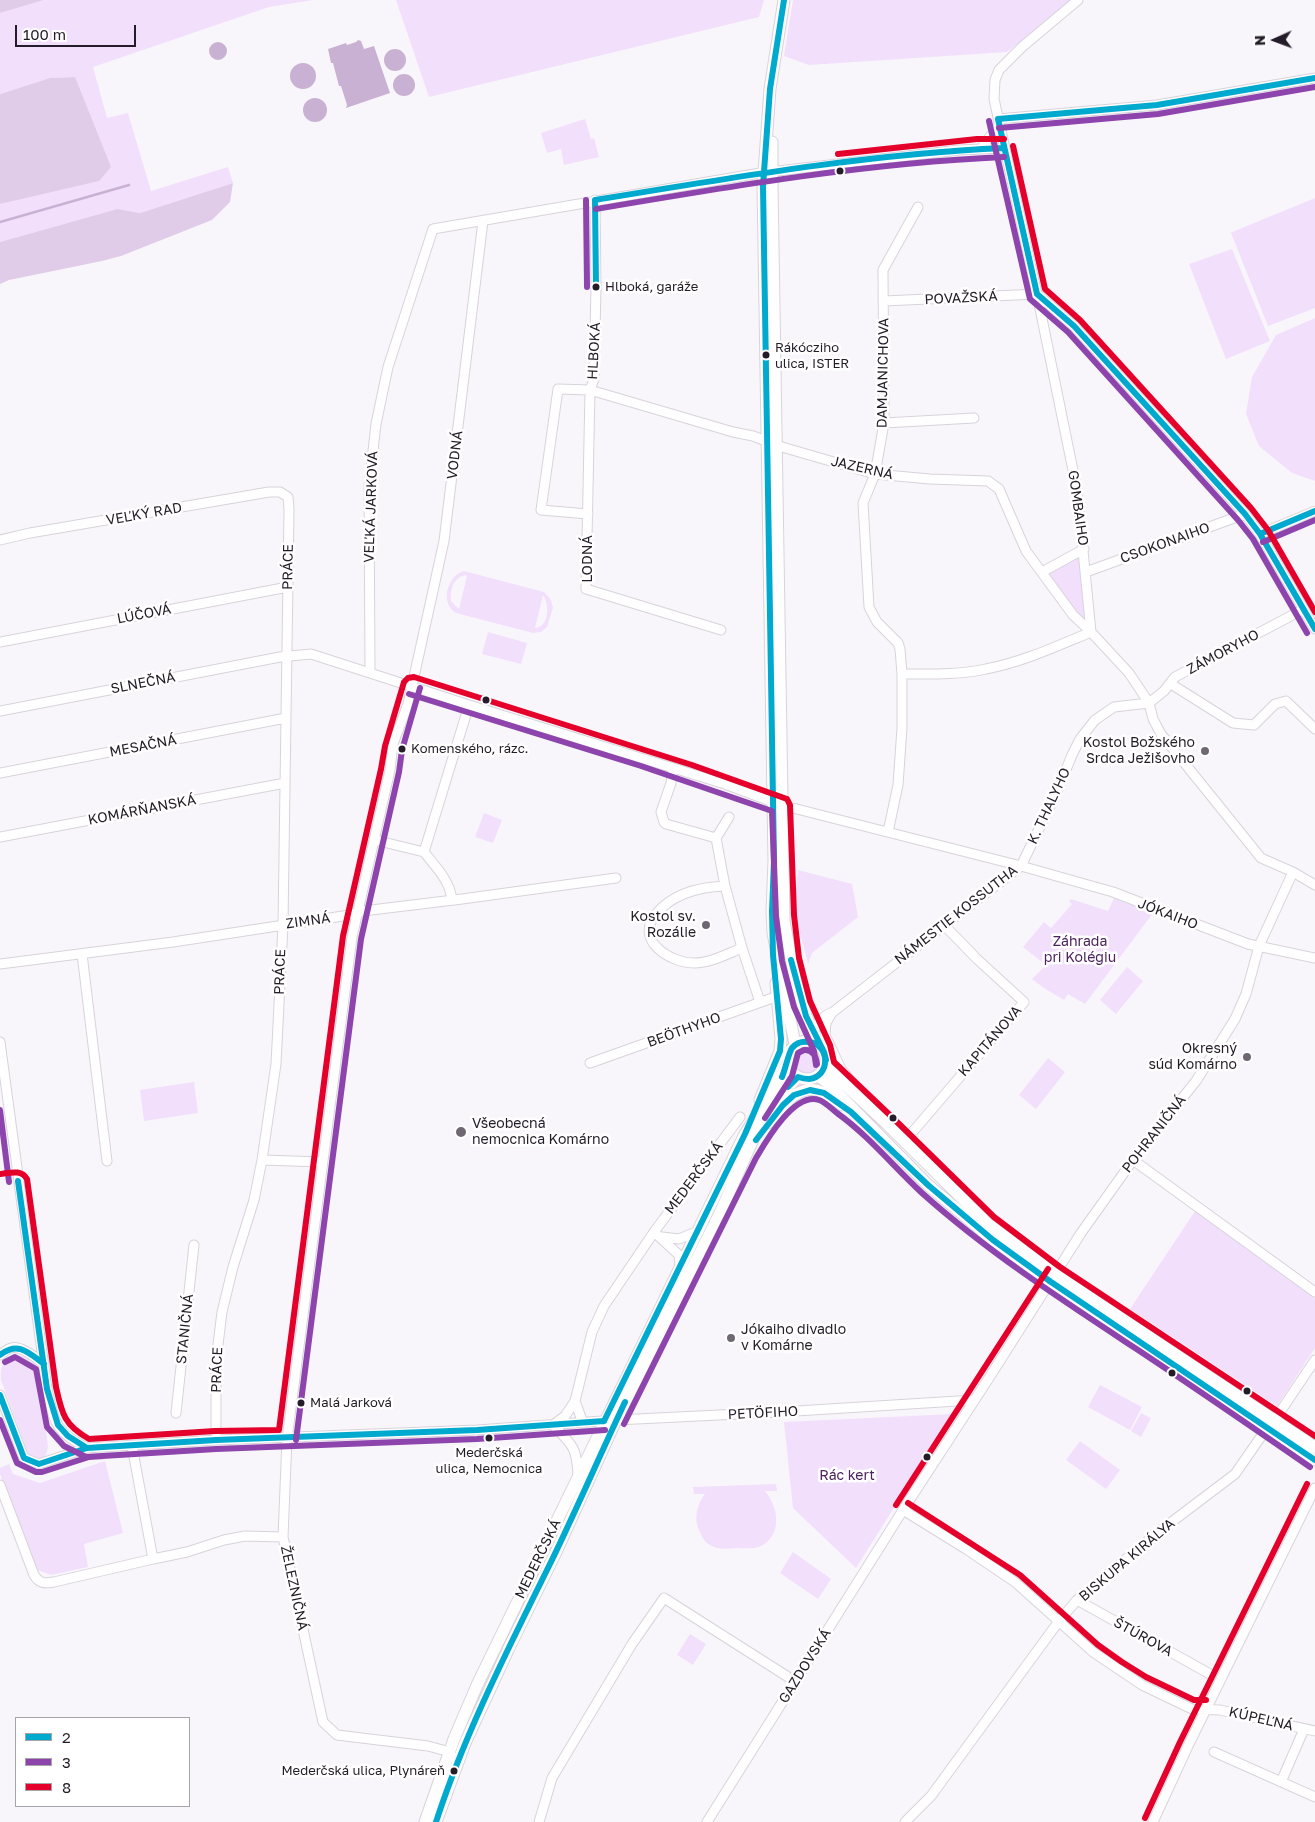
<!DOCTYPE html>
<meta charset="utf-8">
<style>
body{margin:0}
#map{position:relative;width:1315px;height:1822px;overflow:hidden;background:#f9f6fb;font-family:"Golos Text",sans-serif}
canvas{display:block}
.legend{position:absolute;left:15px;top:1717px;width:175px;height:90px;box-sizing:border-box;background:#fff;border:1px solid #a7a4a9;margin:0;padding:6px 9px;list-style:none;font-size:15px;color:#241c28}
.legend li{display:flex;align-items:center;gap:10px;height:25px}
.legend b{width:25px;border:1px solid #a7a4a9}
.north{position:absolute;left:1250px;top:15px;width:50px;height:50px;-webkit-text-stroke:4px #fff;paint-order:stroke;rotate:268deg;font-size:14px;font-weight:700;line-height:20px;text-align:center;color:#241c28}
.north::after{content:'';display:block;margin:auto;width:18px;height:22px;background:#241c28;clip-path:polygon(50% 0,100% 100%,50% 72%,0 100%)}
.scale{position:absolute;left:15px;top:25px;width:121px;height:22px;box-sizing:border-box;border:2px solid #241c28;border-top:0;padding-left:6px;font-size:15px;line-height:18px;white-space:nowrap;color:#241c28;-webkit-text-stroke:4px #fff;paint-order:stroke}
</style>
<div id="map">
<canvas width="1315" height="1822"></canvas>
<ul class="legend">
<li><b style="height:6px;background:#00a9ce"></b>2</li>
<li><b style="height:6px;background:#8e44ad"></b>3</li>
<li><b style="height:6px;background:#e4002b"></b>8</li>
</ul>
<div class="north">N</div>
<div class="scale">100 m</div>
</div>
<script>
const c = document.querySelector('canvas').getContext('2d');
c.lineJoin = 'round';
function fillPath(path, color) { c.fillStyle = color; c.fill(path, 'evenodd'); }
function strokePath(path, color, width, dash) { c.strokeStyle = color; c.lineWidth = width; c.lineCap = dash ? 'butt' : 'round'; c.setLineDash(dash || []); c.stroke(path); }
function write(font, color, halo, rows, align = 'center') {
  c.font = font + ' "Golos Text",sans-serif'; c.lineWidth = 5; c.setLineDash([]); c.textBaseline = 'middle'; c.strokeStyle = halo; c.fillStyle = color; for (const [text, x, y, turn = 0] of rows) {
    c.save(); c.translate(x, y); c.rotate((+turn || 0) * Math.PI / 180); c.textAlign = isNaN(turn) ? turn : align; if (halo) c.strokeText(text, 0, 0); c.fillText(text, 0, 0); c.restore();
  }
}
fillPath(new Path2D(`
 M44,0H313L269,7L93,67L107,118L128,113L151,191L228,167L233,183L140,213L117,209L0,242V204L19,199L75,77L50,78L0,94V13Z
 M396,0H764L759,17L429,97Z
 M793,0H1072L1007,52L809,65L784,56Z
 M585,119L591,139L594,138L599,157L564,165L561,149L547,153L541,133Z
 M1315,198V308L1268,326L1231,233H1230Z
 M1232,249L1270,341L1226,359L1189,264Z
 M1315,318V481L1292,473L1259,446L1246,414L1252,377L1276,335Z
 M1081,555L1088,626L1047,574Z
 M464,571L544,592L551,600L553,608L547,627L541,632L533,633L456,613C439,603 448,575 464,571ZM465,575L467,576L459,609L451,601C450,590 453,578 465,575ZM543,595C550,605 549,627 535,628Z
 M488,632L527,643L521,664L482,654Z
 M484,813L502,820L493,843L475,837Z
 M798,870L852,884L858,917L812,953L808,964L794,909Z
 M1114,898L1153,913L1085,1004L1068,994L1064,1000L1044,988L1032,979L1046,965L1023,947L1044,922L1051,928L1072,904L1069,902L1071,899L1108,911Z
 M1127,967L1143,981L1116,1014L1100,1000Z
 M791 1060a16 16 0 1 1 32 0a16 16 0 1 1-32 0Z
 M1048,1058L1065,1072L1036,1109L1019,1095Z
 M194,1082L198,1113L144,1121L140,1090Z
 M1195,1211L1315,1298V1348L1277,1406L1130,1309Z
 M16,1355C27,1356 32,1358 38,1368L48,1447L46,1455L43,1459H35L29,1456L1,1380C0,1366 3,1361 16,1355Z
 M1100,1385L1142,1407L1130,1430L1088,1407Z
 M1141,1413L1151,1418L1141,1437L1131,1431Z
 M953,1414L856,1568L793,1508L784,1422Z
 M1080,1441L1120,1470L1106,1489L1066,1460Z
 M105,1461L123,1533L84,1544L88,1567L51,1575L35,1569L0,1474V1468L9,1464L13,1474L40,1483Z
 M776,1484L777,1491H765C779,1508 783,1536 759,1547C753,1549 743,1548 736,1548C725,1549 716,1550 707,1543C703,1540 701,1534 699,1530C693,1518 698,1503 705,1494H694L693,1487Z
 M793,1552L831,1579L818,1599L780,1573Z
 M690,1634L706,1644L693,1665L677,1655Z`), '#f2dffb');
fillPath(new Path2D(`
 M0,0H44L0,13Z
 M75,77L111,167L99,181L0,204V94L50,78Z
 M233,183L230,202L212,220L121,256L102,261L9,280L0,284V242L117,209L140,213Z`), '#e0cce9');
fillPath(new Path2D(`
 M358,40L361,41L364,49L374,46L390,93L346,108L347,105L341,86H339L333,63H331L328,49L346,43L347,45L356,42Z
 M209 51a9 9 0 1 1 18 0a9 9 0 1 1-18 0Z
 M384 60a11 11 0 1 1 22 0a11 11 0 1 1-22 0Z
 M290 76a13 13 0 1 1 26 0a13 13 0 1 1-26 0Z
 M393 85a11 11 0 1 1 22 0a11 11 0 1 1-22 0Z
 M303 110a12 12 0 1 1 24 0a12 12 0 1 1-24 0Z`), '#c9b1d4');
strokePath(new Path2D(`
 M0,222L129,185`), '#c9b1d4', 2.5);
const minor = new Path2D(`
 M1078,0L1022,47L999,70L995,80L994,99L1037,294L1077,490L1091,632L1129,673L1149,703L1153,719L1161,734L1261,858L1293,872L1315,885
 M998,119L1157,105L1315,78
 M982,147L999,125
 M595,200L596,287L594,379L590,390L586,589L721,630
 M1037,294L1074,326L1245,514L1260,534L1315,629
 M884,301L1037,294
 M884,423L974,418
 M588,514L541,510L558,389L590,390L733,432L753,436L782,447L875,474L930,479L988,481L999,489L1026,551L1073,615L1091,632C1057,646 1023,662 986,669C959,675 930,674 902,674
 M1260,534L1315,511
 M0,540L30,533L269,492H280L288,497L289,509L283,925L276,1064L262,1160L254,1200L233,1267L222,1312L216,1361V1440
 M1042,572L1084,549
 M1086,572L1245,514
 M0,642L288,587
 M370,673L369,486L376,424L388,367L433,229L760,173L959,150L1004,148
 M1171,684L1233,723L1254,725L1275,704L1286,701L1315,729
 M1149,703L1164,691L1175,677L1304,609
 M0,711L280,657L311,654L469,705L725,784L781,805L1021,866L1113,892L1248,944L1315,958
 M673,768L671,783L661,812L664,822L666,824L716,838
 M0,773L286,718
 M888,832L898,785L902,728V674L900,649L898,643L877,622L869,607L863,503L875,474L884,423L883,270L918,207
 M0,837L285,783
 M716,838L725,886L742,948L760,1002
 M716,838L729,817
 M375,840L424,852
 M725,886C700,887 673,893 656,914C634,940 670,963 694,963C710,963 727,954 742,948
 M452,900C450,881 436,867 424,852L469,705
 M82,954L107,1161
 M0,964L173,942L343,916L363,911L462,899L616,878
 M831,1014L826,1023L825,1035L841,1069L866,1099
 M814,1031C817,1021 823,1016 833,1012L1021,866L1056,794L1072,755L1080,739L1095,720L1114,707L1149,703
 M0,1042L47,1389C55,1423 54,1431 87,1448
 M590,1063L778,996
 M904,1142L1024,1002L977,959L944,925
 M262,1160L322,1162
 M1133,1160L1315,1292
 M654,1232L679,1255L680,1266
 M662,1237L679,1239L696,1232
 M0,1355C3,1353 7,1349 11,1348C21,1345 36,1358 44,1364
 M0,1395L24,1458L39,1464L87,1448L216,1440L477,1430L616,1420L780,1412L974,1400
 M575,1401L583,1423
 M176,1413L194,1245
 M1274,1421L1315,1360
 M553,1425L565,1416L575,1401L592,1332L604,1306L654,1232L740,1117
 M553,1425C573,1445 577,1448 578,1476
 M132,1446L153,1559
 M0,1485L34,1575C39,1583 44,1584 54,1582L153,1559L187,1552L224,1540L245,1536L283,1537
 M903,1510L966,1549L1015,1582L1093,1652L1142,1685L1192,1709L1220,1710L1315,1731
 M1077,1600L1210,1674
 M1214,1752L1315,1797
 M452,1757L450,1752L428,1746L337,1735L323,1722L283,1537L287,1439L352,937L390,770L393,744L408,704L444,541L483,221
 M1281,1782L1304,1729
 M539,1822L552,1778L632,1644L664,1598L796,1682
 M707,1822L903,1510L989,1378L1081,1233L1133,1160L1196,1081L1235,1019L1246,994L1259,946L1293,872
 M905,1822L931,1796L1059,1621L1077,1600L1157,1533L1235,1474L1267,1428
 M1153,1822L1188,1746L1315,1488`);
const major = new Path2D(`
 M784,0L770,89L763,186L774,861L772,911L773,933L795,1044
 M772,142V184L784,921L795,979L806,1016L820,1046
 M788 1060a19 19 0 1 1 38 0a19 19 0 1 1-38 0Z
 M825,1066L887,1124L988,1224L1055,1274L1315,1447
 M818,1076L828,1083L928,1185L993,1240L1051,1282L1315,1460
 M760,1100L780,1051L781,1039L776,983
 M768,1123C781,1108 799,1081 822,1092C829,1095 836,1101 842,1105
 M425,1822L454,1739L478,1683L745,1134L781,1078L788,1062
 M436,1822L465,1743L508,1650L556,1552L616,1420L720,1213L755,1135L772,1107L789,1086L798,1077`);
strokePath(minor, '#d8d3db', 11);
strokePath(major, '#d8d3db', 13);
strokePath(minor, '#fefefe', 9);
strokePath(major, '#fefefe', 11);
strokePath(new Path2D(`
 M998,119L1037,294L1074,326L1245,514L1260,534L1315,629
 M998,119L1157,105L1315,78
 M595,200C730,178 867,154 1004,148
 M595,200L596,287
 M1260,534L1315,511
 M791,960L806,1016L824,1052L826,1060
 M782,1077C785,1070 789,1052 792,1048C797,1042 802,1041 809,1042C830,1044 831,1077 809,1079C806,1079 801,1078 798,1077L788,1087
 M756,1140L783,1105L794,1095L810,1090L824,1093L851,1112L928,1185L993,1240L1051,1282L1315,1460
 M18,1181L47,1389L58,1425L68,1436L87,1448L216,1440L477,1430L604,1421
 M0,1355C18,1341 28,1352 44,1364
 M0,1395L24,1458L39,1464L87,1448L103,1447
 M604,1421L745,1134L780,1051L781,1039L773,955L772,911L774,861L763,186L770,89L784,0
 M436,1822C465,1733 507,1651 548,1568C575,1513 599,1457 625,1402`), '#00a9ce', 6);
strokePath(new Path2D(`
 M989,121L1030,299L1068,332L1238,520L1253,539L1307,633
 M999,128L1158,114L1315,87
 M586,200L587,287
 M596,209C732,186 867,163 1004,157
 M1263,542L1315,520
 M409,694L641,766L772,811L776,916L782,961L794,1007L814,1051L816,1065
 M0,1110L9,1182
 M765,1118L792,1076L798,1053L804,1050C813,1049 816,1056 817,1064
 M5,1362L15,1357L36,1369L47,1427L64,1446L86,1457L216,1449L477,1439L605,1430
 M0,1420L17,1463L36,1472H42L89,1457L104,1456
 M624,1424L756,1158C766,1141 794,1092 819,1100C825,1102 832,1109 837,1113C869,1136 893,1166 922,1193C988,1252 1062,1300 1135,1348C1194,1387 1252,1427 1310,1467
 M296,1440L361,939L399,772L402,750L420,688`), '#8e44ad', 6);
strokePath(new Path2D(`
 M1013,146L1045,289L1080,320L1251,508L1268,530L1315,612
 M838,154L977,139H1004
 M0,1174C10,1173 21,1169 27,1179L56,1387C62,1414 64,1425 89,1439L215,1431L279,1430L343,936L381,769L385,746L404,682L408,678L414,677L692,765L787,799L790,805L794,915L799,958L810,1001L830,1045L834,1062L893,1118L994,1217L1060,1267L1315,1436
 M908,1503L1020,1575L1098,1645L1122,1662L1146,1677L1194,1700H1206
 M896,1505L1048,1269
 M1145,1818L1180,1742L1307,1484`), '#e4002b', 6);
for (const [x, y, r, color] of [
 [840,171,4.5,"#241c28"],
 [596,287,4.5,"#241c28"],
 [766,355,4.5,"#241c28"],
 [486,700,4.5,"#241c28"],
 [402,749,4.5,"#241c28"],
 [1205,751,5,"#6f6872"],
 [706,925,5,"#6f6872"],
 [1247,1057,5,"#6f6872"],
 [893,1118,4.5,"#241c28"],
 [461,1132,6,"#6f6872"],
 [731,1338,5,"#6f6872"],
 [1172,1373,4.5,"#241c28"],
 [1247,1391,4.5,"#241c28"],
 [301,1403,4.5,"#241c28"],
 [489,1438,4.5,"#241c28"],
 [927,1457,4.5,"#241c28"],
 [454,1771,4.5,"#241c28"]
]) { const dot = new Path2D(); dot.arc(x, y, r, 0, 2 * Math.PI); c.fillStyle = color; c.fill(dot); strokePath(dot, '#fff', 2); }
write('13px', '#241c28', '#fff', [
 ["Hlboká, garáže",605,287],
 ["Rákócziho",775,348],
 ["ulica, ISTER",775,364],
 ["Komenského, rázc.",411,749],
 ["Malá Jarková",310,1403],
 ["Mederčská",489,1453,"center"],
 ["ulica, Nemocnica",489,1469,"center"],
 ["Mederčská ulica, Plynáreň",445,1771,"right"]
], 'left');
write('14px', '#241c28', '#fff', [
 ["POVAŽSKÁ",961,298,-3],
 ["HLBOKÁ",594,351,-87],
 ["DAMJANICHOVA",883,373,-89],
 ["VODNÁ",455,455,-83],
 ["JAZERNÁ",862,468,13],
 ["VEĽKÁ JARKOVÁ",371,507,-88],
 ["GOMBAIHO",1078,508,82],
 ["VEĽKÝ RAD",144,514,-10],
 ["CSOKONAIHO",1165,543,-20],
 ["LODNÁ",588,559,-90],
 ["PRÁCE",288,567,-89],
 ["LÚČOVÁ",144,614,-11],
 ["ZÁMORYHO",1223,652,-28],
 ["SLNEČNÁ",143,683,-11],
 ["MESAČNÁ",143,746,-11],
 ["K. THALYHO",1049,806,-65],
 ["KOMÁRŇANSKÁ",142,810,-11],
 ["JÓKAIHO",1168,914,21],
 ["NÁMESTIE KOSSUTHA",956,915,-38],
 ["ZIMNÁ",308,921,-8],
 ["PRÁCE",280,972,-88],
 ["BEÖTHYHO",684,1030,-20],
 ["KAPITÁNOVA",990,1041,-49],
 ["POHRANIČNÁ",1154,1134,-52],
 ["MEDERČSKÁ",694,1178,-53],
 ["STANIČNÁ",185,1329,-84],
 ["PRÁCE",217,1370,-88],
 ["PETÖFIHO",763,1413,-3],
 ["MEDERČSKÁ",538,1559,-64],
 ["BISKUPA KIRÁLYA",1127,1560,-40],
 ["ŽELEZNIČNÁ",294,1588,78],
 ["ŠTÚROVA",1143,1637,29],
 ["GAZDOVSKÁ",805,1666,-58],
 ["KÚPEĽNÁ",1261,1719,13]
]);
write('14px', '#241c28', '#fff', [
 ["Kostol Božského",1195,743],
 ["Srdca Ježišovho",1195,759],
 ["Kostol sv.",696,917],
 ["Rozálie",696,933],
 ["Okresný",1237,1049],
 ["súd Komárno",1237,1065],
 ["Všeobecná",472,1124,"left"],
 ["nemocnica Komárno",472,1140,"left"],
 ["Jókaiho divadlo",741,1330,"left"],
 ["v Komárne",741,1346,"left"]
], 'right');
write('14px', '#4d225e', '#fff', [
 ["Záhrada",1080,942],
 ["pri Kolégiu",1080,958],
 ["Rác kert",847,1476]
]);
</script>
